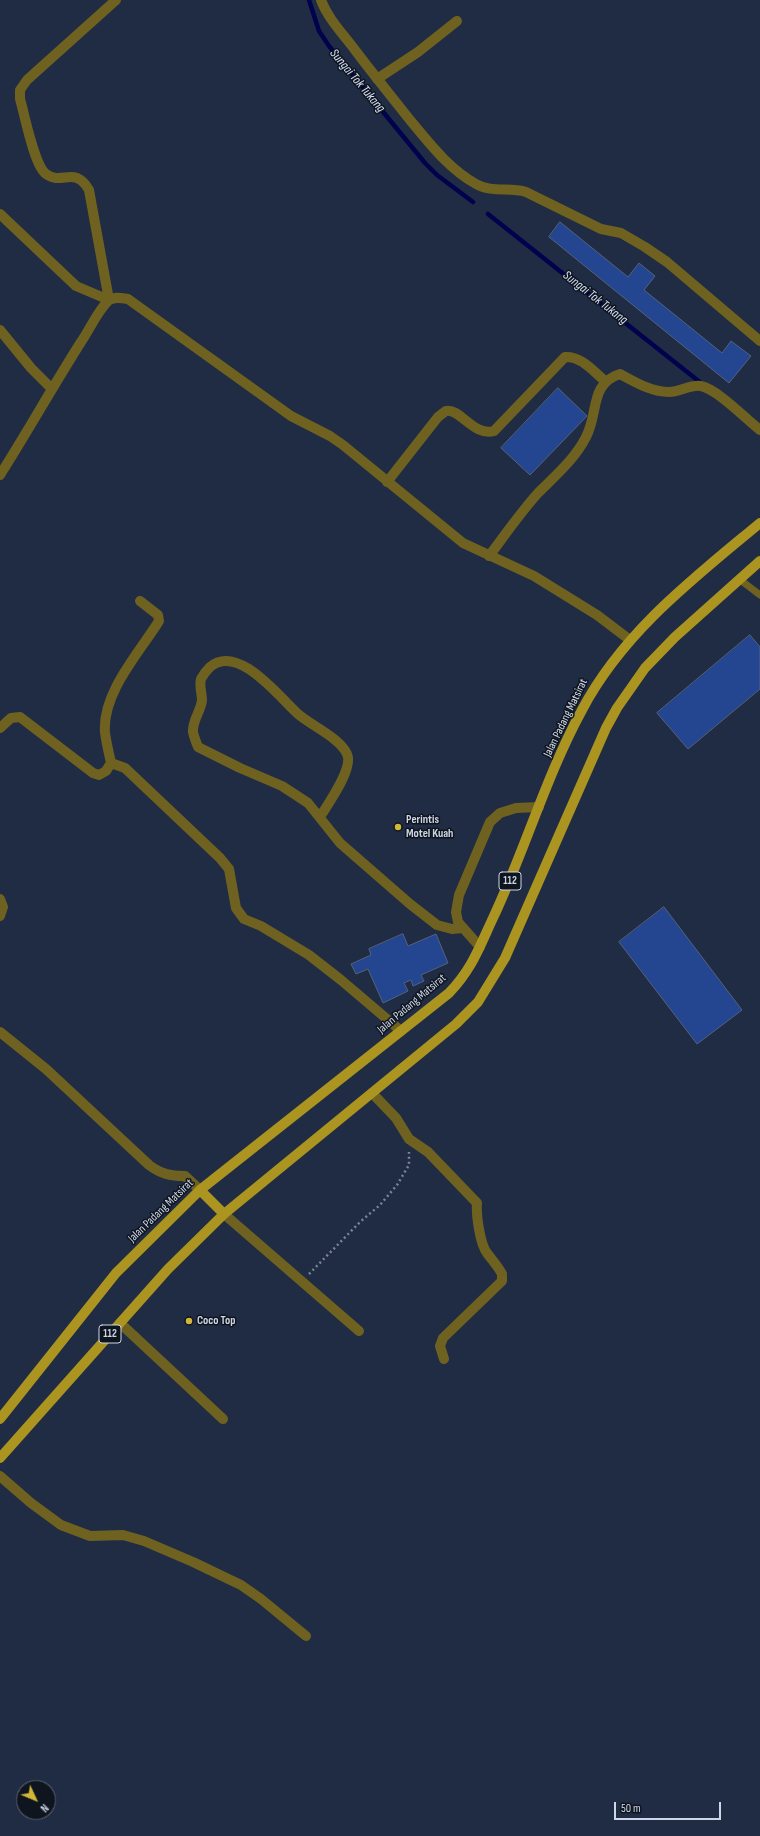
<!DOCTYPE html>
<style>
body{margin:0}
#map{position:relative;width:760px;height:1836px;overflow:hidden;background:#202c43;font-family:"Sofia Sans Condensed",sans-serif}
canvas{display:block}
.north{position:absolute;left:16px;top:1780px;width:40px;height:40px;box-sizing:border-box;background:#0f151f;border:1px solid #5b626f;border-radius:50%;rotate:134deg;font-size:11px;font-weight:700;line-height:16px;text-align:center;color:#ced6e6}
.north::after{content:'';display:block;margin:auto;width:14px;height:18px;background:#d1b736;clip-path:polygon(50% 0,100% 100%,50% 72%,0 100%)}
.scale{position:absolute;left:614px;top:1802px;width:107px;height:18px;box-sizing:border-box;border:2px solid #ced6e6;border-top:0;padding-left:5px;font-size:12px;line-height:14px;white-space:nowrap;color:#ced6e6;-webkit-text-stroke:3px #0f151f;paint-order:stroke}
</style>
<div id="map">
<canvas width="760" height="1836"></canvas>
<div class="north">N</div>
<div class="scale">50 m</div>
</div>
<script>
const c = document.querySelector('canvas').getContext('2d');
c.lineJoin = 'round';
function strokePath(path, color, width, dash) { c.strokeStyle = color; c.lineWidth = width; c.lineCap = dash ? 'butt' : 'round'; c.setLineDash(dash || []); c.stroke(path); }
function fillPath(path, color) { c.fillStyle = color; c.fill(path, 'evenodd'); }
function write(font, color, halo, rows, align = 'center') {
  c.font = font + ' "Sofia Sans Condensed",sans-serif'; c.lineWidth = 3; c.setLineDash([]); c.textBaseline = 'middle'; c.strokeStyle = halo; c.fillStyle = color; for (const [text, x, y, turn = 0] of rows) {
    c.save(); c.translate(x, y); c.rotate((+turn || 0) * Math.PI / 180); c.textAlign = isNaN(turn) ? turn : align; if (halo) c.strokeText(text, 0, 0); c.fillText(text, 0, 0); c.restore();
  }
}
strokePath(new Path2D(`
 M309,0L319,31L329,46L425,163L437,175L473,202
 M488,214L701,383`), '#00024d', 4.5);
const building = new Path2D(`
 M560,222L628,277L639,263L655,276L644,290L722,353L731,341L751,356L729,383L549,237Z
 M558,388L587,416L530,475L501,448Z
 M750,635L760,647V689L688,749L657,713Z
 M664,907L742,1010L697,1044L619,942Z
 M403,934L408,946L436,934L448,963L421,975L424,981L413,986L411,980L404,983L408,991L383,1003L368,969L356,974L351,964L371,955L369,949Z`);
fillPath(building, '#24458f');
strokePath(building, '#54627d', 1);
strokePath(new Path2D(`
 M309,1274L360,1222L380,1205L397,1185L409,1165V1152`), '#7b8598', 2.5, [2, 3]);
strokePath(new Path2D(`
 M739,579L760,595`), '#6f6120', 7);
strokePath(new Path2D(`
 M321,0C328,19 344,35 355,50C373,74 392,97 410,120C430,144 449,169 476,184C491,193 510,187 526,192L601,229L621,233L645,247L667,262L760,341
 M377,79L418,52L457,21
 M0,214L76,286L109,300
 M109,300L89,190C75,165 62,186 46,174C34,165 25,116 20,99V90L27,80L116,0
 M0,330L31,368L51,388
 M0,475C28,431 53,386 81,342C90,329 97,312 108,301C113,296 122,298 128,299L291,416L330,436L343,445L463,543L534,576L597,615L630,640
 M387,482L438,417C441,415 444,412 446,411C459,407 474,437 494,431L565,357C581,356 593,371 605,381
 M489,556C505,535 520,513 538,493C555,476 575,459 586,437C599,413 589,384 620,374C635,382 651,392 669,392C680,392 691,384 701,386C717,389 746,419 760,430
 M0,728L11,718L20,717L93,773L99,775L106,771L111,763L125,768L220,858L229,869L236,908L244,919L261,926L309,955L341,980L401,1031
 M111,763C109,753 106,742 105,732C102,693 139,653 159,621L158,615L140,601
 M320,817C328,804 354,768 347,754C340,738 312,726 298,714C279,697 238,643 210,667C207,670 203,675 201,679C199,685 202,694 202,700C201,711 192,721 193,732C194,737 196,742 198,747L240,768L282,786L308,803L340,843L410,904L437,925L452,929L463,928
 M0,899L3,907L0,916
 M480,947L458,922L456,912L459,895L490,822L500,813L516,808L539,807
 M0,1032L46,1069L149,1165C161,1174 170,1176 185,1176L200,1190
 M372,1093L396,1118L409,1139L428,1152L477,1203C476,1215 480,1244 487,1253C492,1260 498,1266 502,1274V1281L443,1338L440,1346L444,1359
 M224,1214L359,1331
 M120,1323L223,1419
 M0,1476L31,1503L61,1525L90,1536L123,1535L144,1541L193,1562L241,1585L261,1599L306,1636`), '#6f6120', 10);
strokePath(new Path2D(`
 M200,1190L224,1214
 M0,1419L116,1273L200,1190L449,993C472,969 479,948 493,918C525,850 546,776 582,710C623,632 694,578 760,523
 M0,1458L168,1269L224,1214L456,1024L478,1002L505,958L606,728L617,708L645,668L675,637L760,561`), '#ab941f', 10);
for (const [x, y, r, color] of [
 [398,827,4,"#d1b736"],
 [189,1321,4,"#d1b736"]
]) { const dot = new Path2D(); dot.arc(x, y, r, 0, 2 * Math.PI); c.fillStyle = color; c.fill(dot); strokePath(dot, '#0f151f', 1.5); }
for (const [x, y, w] of [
 [510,881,22],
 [110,1334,22]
]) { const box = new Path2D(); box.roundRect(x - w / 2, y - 9, w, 18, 3); c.fillStyle = '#0f151f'; c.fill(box); strokePath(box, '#ced6e6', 1); }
write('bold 11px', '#ced6e6', null, [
 ["112",510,881],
 ["112",110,1334]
]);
write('12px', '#ced6e6', '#0f151f', [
 ["Jalan Padang Matsirat",566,718,-64],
 ["Jalan Padang Matsirat",412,1004,-40],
 ["Jalan Padang Matsirat",161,1211,-44]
]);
write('bold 12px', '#ced6e6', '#0f151f', [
 ["Perintis",406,820],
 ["Motel Kuah",406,834],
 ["Coco Top",197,1321]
], 'left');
write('italic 13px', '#d5e0f6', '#0f151f', [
 ["Sungai Tok Tukang",357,81,50],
 ["Sungai Tok Tukang",595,298,38]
]);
</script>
